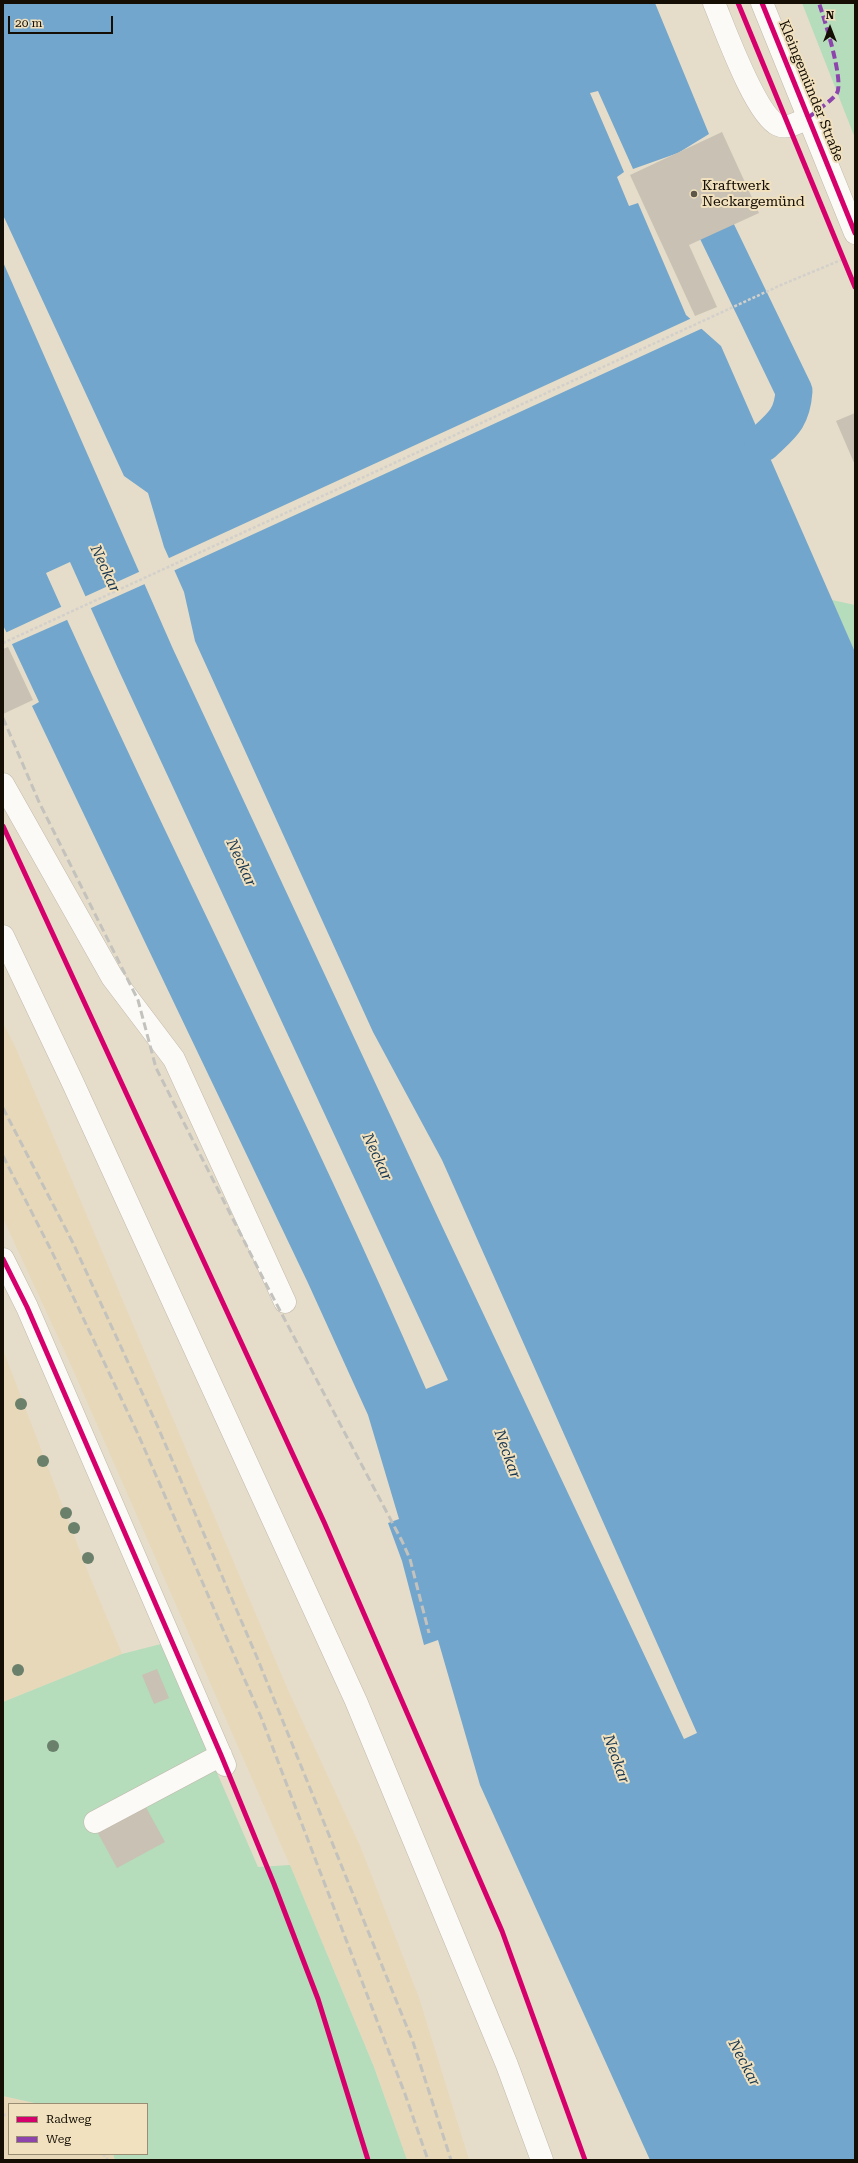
<!DOCTYPE html>
<meta charset="utf-8">
<style>
body{margin:0}
#map{position:relative;width:858px;height:2163px;overflow:hidden;background:#e5ddca;font-family:"Roboto Serif",serif}
canvas{display:block}
.frame{position:absolute;inset:0;border:4px solid #140e04;pointer-events:none}
.legend{position:absolute;left:8px;top:2103px;width:140px;height:52px;box-sizing:border-box;background:#f1e1be;border:1px solid #998d74;margin:0;padding:5px 7px;list-style:none;font-size:12px;color:#140e04}
.legend li{display:flex;align-items:center;gap:8px;height:20px}
.legend b{width:20px;border:1px solid #998d74}
.north{position:absolute;left:810px;top:8px;width:40px;height:40px;-webkit-text-stroke:3px #f1e1be;paint-order:stroke;rotate:0deg;font-size:11px;font-weight:700;line-height:16px;text-align:center;color:#140e04}
.north::after{content:'';display:block;margin:auto;width:14px;height:18px;background:#140e04;clip-path:polygon(50% 0,100% 100%,50% 72%,0 100%)}
.scale{position:absolute;left:8px;top:16px;width:105px;height:18px;box-sizing:border-box;border:2px solid #140e04;border-top:0;padding-left:5px;font-size:12px;line-height:14px;white-space:nowrap;color:#140e04;-webkit-text-stroke:3px #f1e1be;paint-order:stroke}
</style>
<div id="map">
<canvas width="858" height="2163"></canvas>
<div class="frame"></div>
<ul class="legend">
<li><b style="height:5px;background:#d6006c"></b>Radweg</li>
<li><b style="height:5px;background:#8e44ad"></b>Weg</li>
</ul>
<div class="north">N</div>
<div class="scale">20 m</div>
</div>
<script>
const c = document.querySelector('canvas').getContext('2d');
c.lineJoin = 'round';
function fillPath(path, color) { c.fillStyle = color; c.fill(path, 'evenodd'); }
function strokePath(path, color, width, dash) { c.strokeStyle = color; c.lineWidth = width; c.lineCap = dash ? 'butt' : 'round'; c.setLineDash(dash || []); c.stroke(path); }
function write(font, color, halo, rows, align = 'center') {
  c.font = font + ' "Roboto Serif",serif'; c.lineWidth = 4; c.setLineDash([]); c.textBaseline = 'middle'; c.strokeStyle = halo; c.fillStyle = color; for (const [text, x, y, turn = 0] of rows) {
    c.save(); c.translate(x, y); c.rotate((+turn || 0) * Math.PI / 180); c.textAlign = isNaN(turn) ? turn : align; if (halo) c.strokeText(text, 0, 0); c.fillText(text, 0, 0); c.restore();
  }
}
fillPath(new Path2D(`
 M3,1023L17,1051L287,1688L360,1846L419,1998L469,2160H407L374,2066L290,1865L71,1365L3,1218Z
 M3,1350L89,1575L122,1654L3,1702Z
 M3,2096L39,2104H9V2154H113L115,2160H3Z`), '#e6d8b8');
fillPath(new Path2D(`
 M802,3H855V138Z
 M832,600L855,605V652Z
 M161,1644L258,1867L290,1865L374,2067L407,2160H115L113,2154H147V2104H39L3,2096V1702L122,1654Z`), '#b5dcbb');
fillPath(new Path2D(`
 M3,3H655L709,134L678,153L633,169L598,91L590,93L624,172L617,177L629,206L638,203L686,315L721,346L855,652V2160H650L480,1785L438,1640L424,1645L402,1561L388,1523L399,1519L368,1415L308,1283L32,706L39,702L3,625V262L173,649L441,1224L684,1739L697,1733L442,1160L373,1032L195,641L184,592L164,547L148,493L124,476L3,215ZM70,562L120,673L448,1380L426,1389C307,1114 168,847 46,573Z`), '#73a6cc');
fillPath(new Path2D(`
 M692,318L703,328L173,571L167,559Z
 M141,571L147,583L89,609L84,597Z
 M63,606L69,619L10,645L5,633Z`), '#e5ddca');
strokePath(new Path2D(`
 M695,186L794,391C792,419 782,425 763,443`), '#73a6cc', 37);
fillPath(new Path2D(`
 M722,132L759,213L689,245L717,307L695,316L630,175Z
 M855,413V465L836,421Z
 M8,647L33,700L3,714V649Z
 M157,1669L169,1698L154,1704L142,1675Z
 M142,1800L165,1842L117,1868L94,1826Z`), '#c9c1b3');
const minor = new Path2D(`
 M714,3C725,29 755,114 778,125C788,130 799,122 809,117
 M3,784L112,977L174,1059L285,1302
 M3,1259L27,1307L225,1765
 M95,1822L221,1755`);
const major = new Path2D(`
 M762,3L855,233
 M3,936L72,1081L356,1701L507,2065L542,2160`);
strokePath(minor, '#c0b9ab', 23);
strokePath(major, '#c0b9ab', 23);
strokePath(new Path2D(`
 M3,643L781,285L841,260
 M3,2115H9
 M103,2154L108,2160`), '#d3d0cb', 2.5, [3, 2]);
strokePath(minor, '#fbfaf7', 22);
strokePath(major, '#fbfaf7', 22);
strokePath(new Path2D(`
 M3,718L39,802L138,1000L156,1068L267,1286L402,1541L410,1559L429,1633
 M3,1108L73,1243L157,1425L256,1655L413,2042L451,2160
 M3,1156L52,1252L138,1434L261,1717L405,2094L428,2160`), '#c4c2bd', 3, [8, 4]);
strokePath(new Path2D(`
 M809,117C815,112 834,99 837,93C844,80 824,18 819,3`), '#8e44ad', 4, [8, 4]);
strokePath(new Path2D(`
 M738,3L855,287
 M762,3L855,233
 M3,826L324,1522L502,1931L585,2160
 M3,1259L27,1307L221,1755L274,1884L318,1999L368,2160`), '#d6006c', 5);
c.fillStyle = '#6b806b';
for (const [x, y] of [
 [21,1404],
 [43,1461],
 [66,1513],
 [74,1528],
 [88,1558],
 [18,1670],
 [53,1746]
]) { c.beginPath(); c.arc(x, y, 6, 0, 2 * Math.PI); c.fill(); }
for (const [x, y, r, color] of [
 [694,194,4,"#5d5649"]
]) { const dot = new Path2D(); dot.arc(x, y, r, 0, 2 * Math.PI); c.fillStyle = color; c.fill(dot); strokePath(dot, '#f1e1be', 1.5); }
write('14px', '#140e04', '#f1e1be', [
 ["Kleingemünder Straße",811,91,68]
]);
write('14px', '#140e04', '#f1e1be', [
 ["Kraftwerk",702,186],
 ["Neckargemünd",702,202]
], 'left');
write('italic 15px', '#153550', '#f1e1be', [
 ["Neckar",105,569,65],
 ["Neckar",241,863,65],
 ["Neckar",377,1157,65],
 ["Neckar",507,1454,70],
 ["Neckar",616,1759,70],
 ["Neckar",744,2063,62]
]);
</script>
